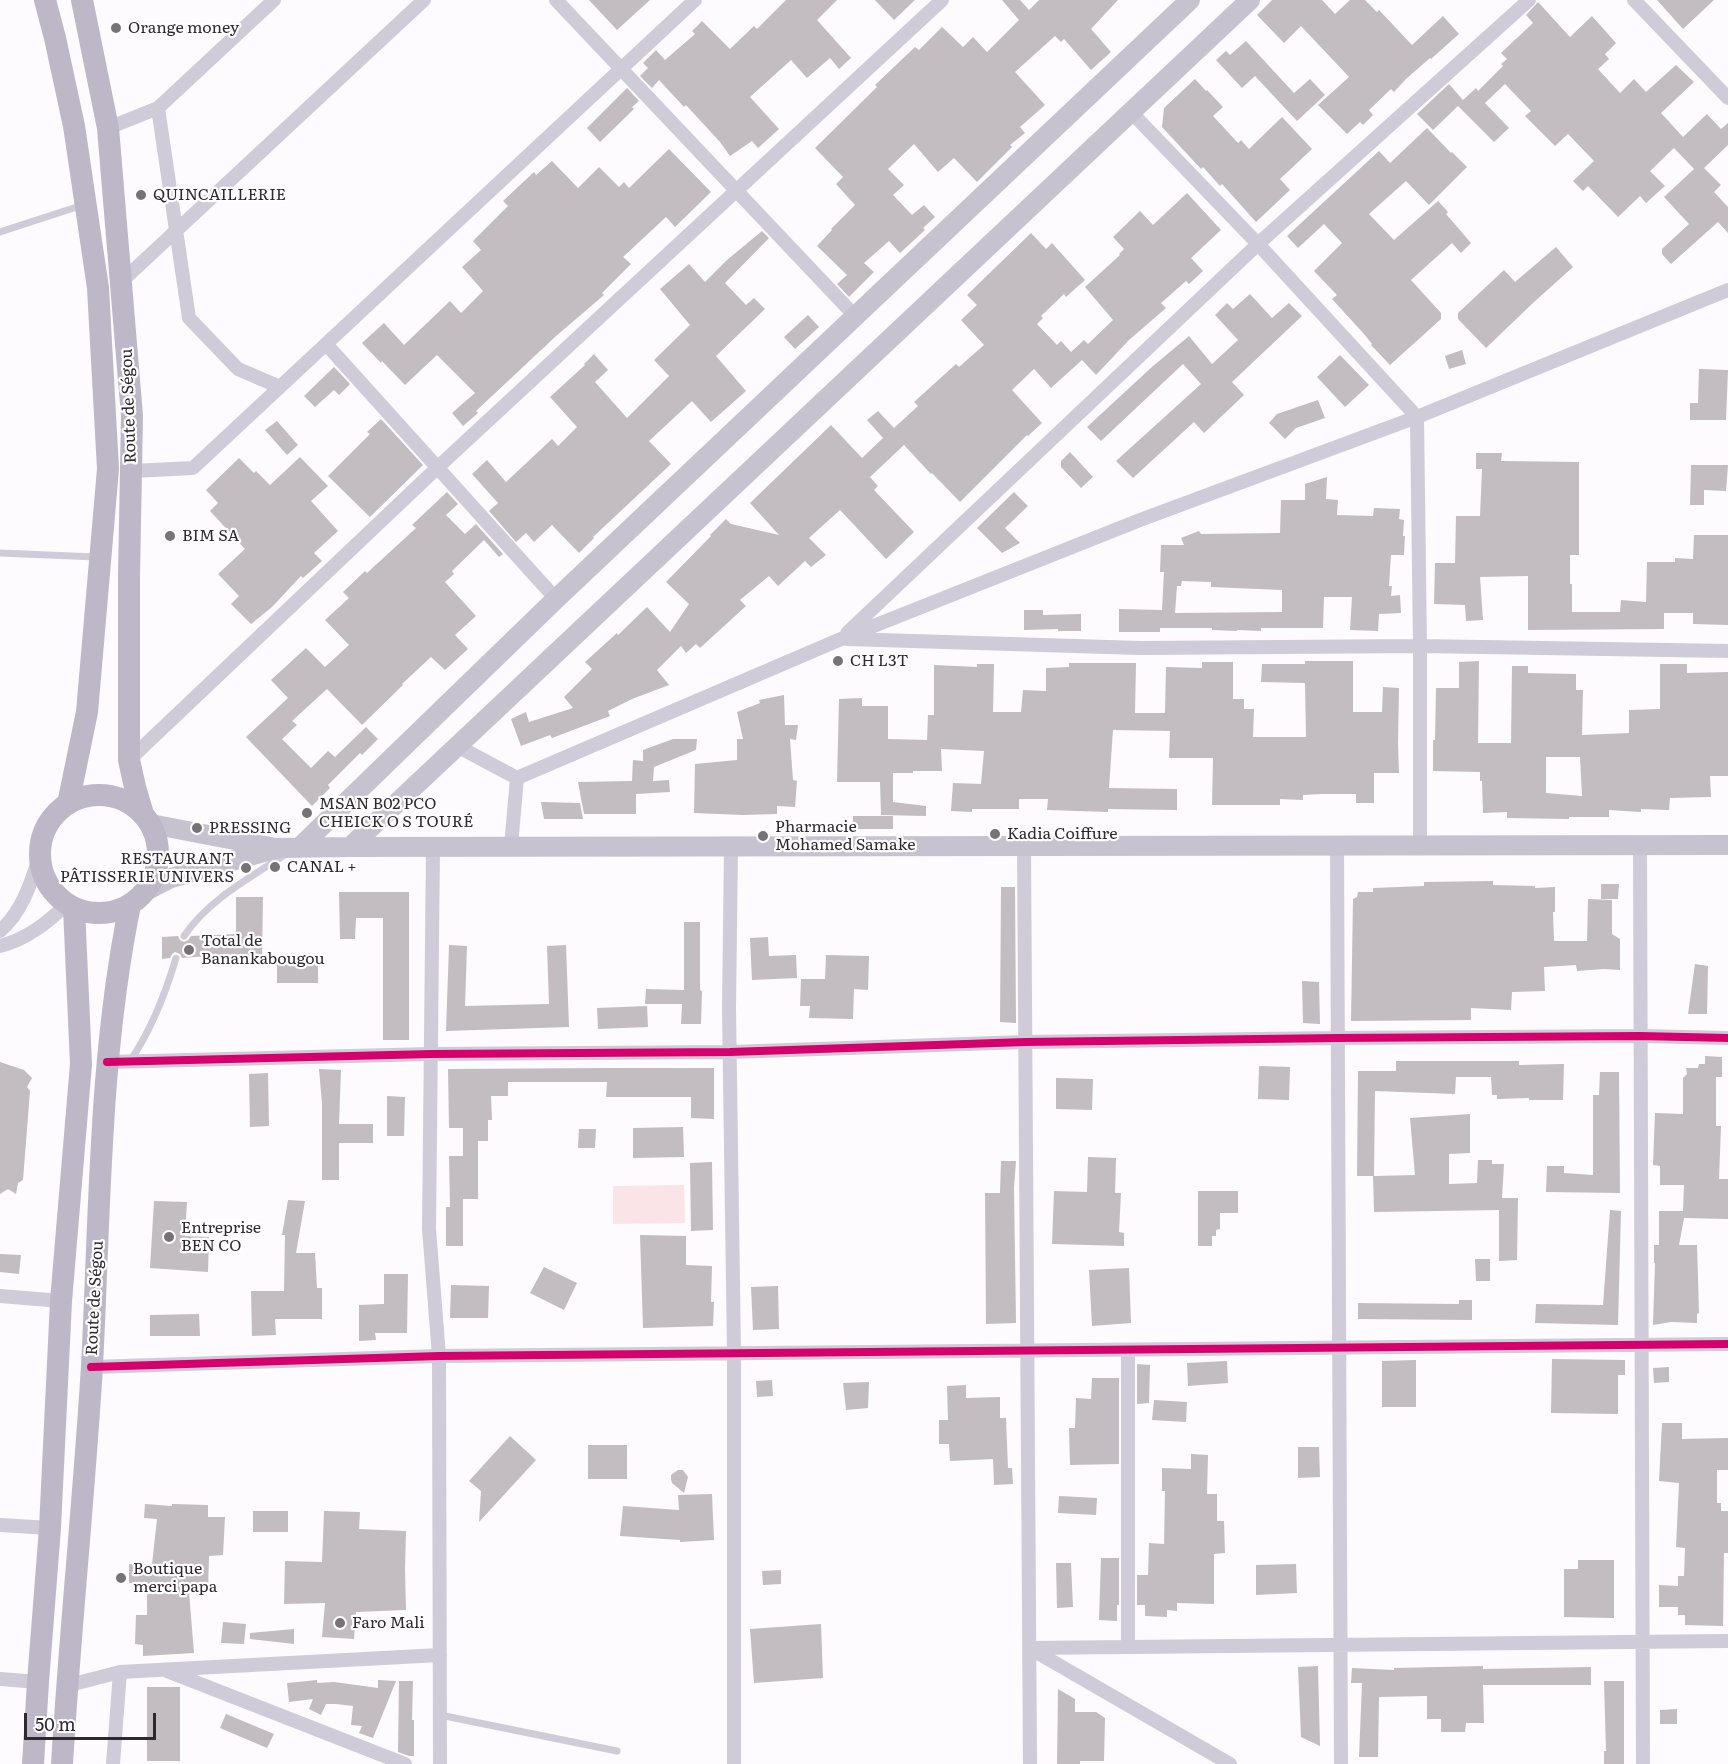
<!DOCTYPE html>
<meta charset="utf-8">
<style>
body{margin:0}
#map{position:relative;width:1728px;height:1764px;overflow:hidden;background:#fdfbfd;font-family:Literata,serif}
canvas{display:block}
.scale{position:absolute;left:24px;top:1713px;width:132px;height:27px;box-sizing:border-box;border:3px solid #2f2830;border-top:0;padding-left:8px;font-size:18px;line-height:21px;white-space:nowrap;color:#2f2830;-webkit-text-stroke:4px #fff;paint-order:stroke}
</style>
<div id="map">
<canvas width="1728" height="1764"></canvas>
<div class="scale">50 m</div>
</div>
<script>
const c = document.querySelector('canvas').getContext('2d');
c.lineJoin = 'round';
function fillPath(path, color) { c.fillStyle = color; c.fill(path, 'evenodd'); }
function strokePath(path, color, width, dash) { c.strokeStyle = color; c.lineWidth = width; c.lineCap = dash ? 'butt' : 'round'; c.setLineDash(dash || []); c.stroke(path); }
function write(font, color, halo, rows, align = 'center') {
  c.font = font + ' Literata,serif'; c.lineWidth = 4.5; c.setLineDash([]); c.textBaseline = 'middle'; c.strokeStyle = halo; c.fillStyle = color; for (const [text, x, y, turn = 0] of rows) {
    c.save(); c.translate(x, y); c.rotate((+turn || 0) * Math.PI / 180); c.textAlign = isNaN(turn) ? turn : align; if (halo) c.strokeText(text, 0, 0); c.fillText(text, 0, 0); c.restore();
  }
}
fillPath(new Path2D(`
 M684,1185L685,1223L613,1224V1186Z`), '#fbe4e8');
fillPath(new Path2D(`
 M589,0H650L617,30Z
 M786,0H837L817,20L851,58L839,69L830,58L807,78L791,60L750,97L779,129L758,148L752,141L730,156L720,142L686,105L684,107L659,80L652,88L640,76L648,68L643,63L656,50L665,60L695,34L692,31L702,21L730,49L754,26L757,29Z
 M875,0H915L894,20Z
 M1002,0H1020L1029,10L1039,0H1118L1091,29L1111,52L1091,70L1064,39L1061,42L1055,36L1015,72L1045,105L1020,127L1025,133L1010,145L1012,147L977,182L954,158L938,172L914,144L888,169L904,185L893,195L912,215L924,205L935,217L923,228L925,230L900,253L889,241L864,263L874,272L849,297L837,284L847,275L817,246L832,230L831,229L855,205L836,184L843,177L815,148L877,87L875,85L915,47L919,50L942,27L963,47L973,37L987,52L1019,20Z
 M1272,0H1322L1335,14L1350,0H1365L1377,12L1379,10L1412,45L1443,16L1459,34L1431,59L1430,58L1406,79L1394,92L1391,89L1369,110L1373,115L1363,125L1360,122L1347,134L1318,105L1349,77L1301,26L1284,43L1257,15Z
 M1657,0H1714L1683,29Z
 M1538,2L1570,37L1592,16L1616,43L1605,54L1609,59L1598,69L1620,93L1634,79L1646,92L1676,65L1694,82L1661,113L1683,137L1707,114L1721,129L1728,123V145L1704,168L1721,185L1714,192L1728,207V233L1718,222L1671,264L1662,254V249L1689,224L1664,197L1694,169L1674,148L1650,171L1665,186L1646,203L1640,196L1618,217L1588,186L1583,191L1573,181L1594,161L1568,134L1555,146L1525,116L1531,111L1505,84L1485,103L1509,128L1494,142L1458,106L1433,130L1417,114L1449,84L1463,100L1476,88L1478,91L1503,66L1501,64L1507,59L1501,53L1533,23L1526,15Z
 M1246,41L1294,93L1310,79L1325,95L1297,121L1255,76L1242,88L1216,60L1226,51L1230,55Z
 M1195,79L1206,91L1207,90L1223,107L1213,116L1238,143L1241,140L1249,149L1282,117L1312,149L1280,179L1290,190L1256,222L1222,184L1220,186L1203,167L1201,169L1162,127L1164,108Z
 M627,88L639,101L632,107L634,109L600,142L587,128Z
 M1427,128L1451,153L1452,152L1467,167L1429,205L1406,181L1369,214L1394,240L1438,201L1448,212L1446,214L1471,243L1461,253L1452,243L1411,280L1441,313V319L1390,365L1371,345L1372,344L1364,334L1332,299L1337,295L1314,271L1342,243L1324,224L1298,248L1287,236L1379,151L1390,163Z
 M669,149L711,192L675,227L666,217L623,257L631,264L602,293L604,295L555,337L476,411L478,413L463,426L452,413L475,393L437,355L405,385L382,361L381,363L362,343L384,323L404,345L450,301L461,313L483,291L462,267L481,250L473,241L508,206L503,201L534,172L536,175L552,161L578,188L599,167L619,187L624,182L629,188Z
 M1187,193L1221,230L1191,258L1203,271L1189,284L1186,281L1161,303L1166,308L1129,340L1096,375L1082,360L1051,388L1034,369L1012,390L1042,423L1028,436L1027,435L960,502L932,473L931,474L904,445L870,477L878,486L874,490L914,532L886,559L840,510L809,538L826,555L811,567L805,561L778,586L769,576L740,600L746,606L700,648L696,644L686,653L681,646L657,670L669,685L632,699L608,711L610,716L552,738L550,735L521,746L511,719L526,712L529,722L573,708L564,697L592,669L585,662L617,633L618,635L647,607L670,632L689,604L666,582L711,536L710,535L726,519L731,524L779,535L750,503L831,425L862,458L883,438L867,420L878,411L894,428L918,406L914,402L956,364L959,367L984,345L961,320L977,305L967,295L1031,233L1046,249L1052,243L1085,280L1066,297L1064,294L1041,316L1043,318L1037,324L1057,345L1061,341L1071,352L1084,340L1088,344L1113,320L1085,287L1120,255L1119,254L1124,249L1113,237L1140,211L1153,225Z
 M762,231L769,238L725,283L746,305L754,298L765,309L716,356L746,391L711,422L692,401L649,441L671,464L593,537L594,538L579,553L552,525L534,542L526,533L516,542L489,511L498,503L472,474L487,460L506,482L552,439L558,446L577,427L550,397L585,365L584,364L594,354L608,370L595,382L627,418L669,376L654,360L690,325L660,289L689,264L705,282L727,260Z
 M1556,247L1573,267L1534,302L1486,348L1458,319V313L1504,270L1515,282Z
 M1250,294L1272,318L1289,303L1302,316L1232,382L1244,395L1204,433L1194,422L1133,478L1116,461L1201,384L1183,364L1101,441L1087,427L1153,366L1189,336L1212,364L1238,340L1215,315L1227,303L1233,309Z
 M808,315L819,327L795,349L784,337Z
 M1462,350L1466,364L1449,369L1445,356Z
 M1340,355L1369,385L1345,407L1317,377Z
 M334,367L350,384L339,395L334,390L315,407L304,396Z
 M1699,369L1728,370L1726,420H1690V403H1698Z
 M1318,400L1325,418L1296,428L1285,439L1269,423L1277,414Z
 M381,419L423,465L370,517L328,476L370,434L367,432Z
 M277,421L298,445L287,455L265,430Z
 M1070,452L1093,477L1081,488L1061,467V461Z
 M1476,453H1502L1501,461L1579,462V555H1570V584H1572V612H1620L1621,600L1646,602L1647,562H1675V558L1693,559L1694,535H1728V625L1693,624V613H1664V629L1528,630V576L1480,577L1483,620L1466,621L1465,605L1434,604L1435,563H1455L1456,516H1480L1482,469H1476Z
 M300,457L328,486L311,501L338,531L314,553L322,561L303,578L301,576L272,607L251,624L231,604L239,596L218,574L245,549L210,511L218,503L206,490L239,458L254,473L256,471L270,485Z
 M1691,465H1728L1726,491L1704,490V505H1690Z
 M1327,477L1326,499L1338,500L1337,515L1373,516L1374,508L1400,509L1399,519L1404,520L1403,536H1405L1404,555H1391L1389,586H1392L1391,596L1400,595L1401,613L1379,614L1378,631L1350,630L1352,597H1324L1323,628H1261V631L1237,630V631L1212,630V628H1160V632H1119V609L1162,610L1164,572H1160L1161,545H1184L1181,538L1199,531L1201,534L1280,533L1281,500H1305V484ZM1182,581L1211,582V587L1282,590V612L1175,613L1177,586H1181Z
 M447,492L458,504L446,515L465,534L476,524L503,554L499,557L484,540L452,571L454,574L445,582L476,616L455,635L468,649L445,670L431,657L402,684L403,685L362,725L327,689L292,721L297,725L282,739L311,768L328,751L335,757L366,727L378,739L362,755L360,753L328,785L330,788L312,806L246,737L288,698L271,680L306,648L325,667L349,645L325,620L349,598L343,592L365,571L367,573L416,528L412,525Z
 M1014,492L1028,506L1005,528L1020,543L1002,553L977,528Z
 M1024,610H1043V615L1081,614V631H1058V629L1024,630Z
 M1305,661H1353V712H1382L1383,687L1399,688L1398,743L1399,773H1374V803H1356V794H1322L1303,795V800L1280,799V805H1212L1213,758H1169L1170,731L1113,730L1109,788L1177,789V810L1108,809V812L1047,810L1048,799H1019V809H972V812L951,811L953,783L981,784L984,751L941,749L942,771H913V773H893V802L926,806V816L881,815L880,782H837L839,699L862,698V706H888V739L927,740L928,715H934V665L977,667V664H994L993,712H1021L1023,690L1046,691V668L1069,667V663H1136L1135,713H1165L1166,667L1202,668V662H1233V699H1244V709H1254L1253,737H1306L1305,683L1261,682L1262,664H1305Z
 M1479,661L1478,743H1511L1512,666H1528V673L1576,674V690H1583L1582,735L1629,733V710L1660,709V664H1687V673L1728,672V776H1710L1711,797L1670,798L1669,810L1641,809V812L1609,810V817H1569V819L1507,818V812L1483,813L1482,781H1480V772L1433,771V740H1435L1436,688H1459V662ZM1546,757H1580L1582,796L1546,793Z
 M784,695L785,725H798L796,740L790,739L793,780L797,781L795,807L777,806V814L743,815L694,813L695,764L737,760V739H743L737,712L760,703L759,700Z
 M673,739H697L696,750L654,767L653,781L669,780L670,792L636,794V814H584L578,782L632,781L633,760L643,761V750Z
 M541,802L580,803L583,819H544Z
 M853,816H893V829H853Z
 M1493,881V885L1535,886V888L1555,887V912H1553L1554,941H1587L1588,899L1612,900V934L1620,939V970L1604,969L1577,971L1576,965L1544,967L1545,991L1512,992L1511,1010L1471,1008V1020L1351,1021L1353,899L1357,897L1358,892H1373V888L1424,886V882Z
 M1601,884H1619L1618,899H1601Z
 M1001,887H1015L1016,1023L1000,1022Z
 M339,892H409V1040H383V918H356L355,939H340Z
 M236,897H263L262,964H236V954L182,958L180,954L175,952L172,954L170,958L162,959V937L178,936L180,940L184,942L188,940L191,936L236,934Z
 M684,922H700V990L702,991L701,1024H681L682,1004H645L646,989L684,990Z
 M768,937L769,956L796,955L797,978L752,980L750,938Z
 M449,945L467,946L465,1006L549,1004L547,946L566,945L569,1027L446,1031Z
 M826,955L869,956L868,990L854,989L853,1019L809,1018L810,1006H800L801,979H825Z
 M277,961H318V983H277Z
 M1695,964L1708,966L1707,1014H1688Z
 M1302,981L1319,982L1320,1024L1303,1023Z
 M647,1006L648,1027L598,1029L597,1008Z
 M1705,1056L1722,1057V1077H1716V1126H1721L1719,1179H1728V1219L1684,1218L1679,1245H1697L1699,1313L1697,1314V1323L1671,1322L1653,1325L1655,1263H1654V1245H1659V1211H1683L1684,1185H1660V1166L1653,1165L1655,1113L1683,1114V1078L1687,1074L1686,1068H1698L1699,1064H1705Z
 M1396,1061H1519V1065L1564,1064L1563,1100H1529V1098L1497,1099V1095H1492L1491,1077H1456L1455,1094L1375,1091L1374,1176L1415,1175L1410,1118L1470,1114V1153L1449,1154V1184L1477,1183L1478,1160H1492V1164H1504L1502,1198H1518L1517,1260L1499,1261V1210L1374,1212L1373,1176H1357L1358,1071H1396Z
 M0,1062L24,1070L32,1078L27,1087L30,1091L23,1180L18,1183L16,1194L8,1189L0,1194Z
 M1259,1066L1290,1067L1289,1100L1258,1099Z
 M607,1068H714V1119L691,1118V1097H606L607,1082H508V1096H491L492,1120H488V1141H478V1199H463V1246H446V1207H450L449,1156H463V1128H449L448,1069Z
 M319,1069L341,1070L339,1124H373V1143H339V1180H322V1104Z
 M1600,1072H1619L1620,1193L1546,1192L1547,1166H1564V1173L1593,1175V1095H1599Z
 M268,1073L269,1126L250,1127L249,1074Z
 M1056,1078L1093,1079L1092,1110L1056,1109Z
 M387,1096L405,1097L404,1136H387Z
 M683,1127L684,1157L633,1158V1128Z
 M579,1129H596L595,1148H578Z
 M1088,1157L1116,1158L1115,1193H1121L1119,1232L1124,1233V1246L1052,1244L1054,1191L1087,1192Z
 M1001,1161H1016L1014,1187L1016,1323L986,1324L985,1193H1000Z
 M712,1162L713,1230L691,1231L690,1163Z
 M1198,1191H1238V1213H1220V1229L1216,1230V1236H1212V1246H1198Z
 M288,1200L305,1201L296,1253H315L317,1288H322V1319H275L276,1335L252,1336L251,1291H284L285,1235H282Z
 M154,1201L187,1202L185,1236L209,1237L208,1272L150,1268Z
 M1610,1210L1621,1211L1618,1325L1535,1323L1536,1304L1603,1305Z
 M640,1235L686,1236V1265L712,1266L711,1302H714L713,1326L643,1328Z
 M0,1254L21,1255L19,1274L0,1272Z
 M1475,1259H1490V1281H1476Z
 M544,1267L577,1283L564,1310L530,1293Z
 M1129,1268L1131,1323L1092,1326L1089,1270Z
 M384,1274H408L407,1333H375L376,1340L359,1341V1305L384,1304Z
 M451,1285L489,1286L488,1318H450Z
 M778,1286L779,1329L753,1330L751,1287Z
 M1459,1300H1472V1320L1358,1319V1303L1459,1304Z
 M199,1314L200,1336H150V1315Z
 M1552,1359L1625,1360V1375H1618V1414L1551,1413Z
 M1416,1360V1407H1382V1361Z
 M1227,1361L1228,1383L1188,1386L1187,1363Z
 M1137,1364L1150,1365L1149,1403L1137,1404Z
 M1669,1367V1382L1654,1383L1653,1368Z
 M1092,1378H1119V1464L1070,1465L1069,1428H1075L1076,1398L1091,1399Z
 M772,1380L773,1396L757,1397L756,1381Z
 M869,1382L868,1408L846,1410L843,1383Z
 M966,1385V1398L1000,1397V1418H1006L1008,1468H1012L1013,1484L994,1485L993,1459L950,1461L949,1444H939V1420H948L947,1386Z
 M1154,1400L1187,1402L1186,1422L1152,1420Z
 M1662,1423H1682V1439L1728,1438V1470H1717V1503H1721V1511H1728V1553H1724L1723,1626L1685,1625V1615H1678V1607H1659V1585L1678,1586V1576H1684L1685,1548L1676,1547L1679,1483L1659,1481Z
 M510,1436L536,1460L479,1522L481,1491L469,1481Z
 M588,1445H627V1479H588Z
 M1298,1447H1319L1320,1477L1298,1478Z
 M1191,1454L1208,1455L1207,1494H1217V1521H1224L1225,1553L1214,1554V1604L1177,1603V1611L1167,1610V1617L1145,1616V1605H1137V1575H1148L1149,1543L1164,1544L1165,1491H1162V1468L1191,1469Z
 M678,1470H683L688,1477L684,1493L672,1483L671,1479V1475Z
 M712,1494L714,1540L680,1542V1540L620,1536L623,1506L679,1510L678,1495Z
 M1059,1496L1097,1498L1096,1515L1058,1513Z
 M145,1504L172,1506V1504L208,1505V1517H225L223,1555L209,1556L208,1592H189L194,1653L143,1656V1645L135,1644L136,1615H147V1582L129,1583V1564H152L157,1519L144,1518Z
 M253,1511H288V1532H253Z
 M324,1511L360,1512L359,1529L406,1531L405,1569L406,1610L356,1612L354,1639L322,1637L325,1603L284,1604L285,1561L322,1562Z
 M1101,1558H1119V1605H1117V1621L1099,1620Z
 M1578,1560H1614V1618L1564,1617V1569H1578Z
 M1056,1563H1071L1073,1607L1057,1608Z
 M1296,1564L1297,1593L1256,1595V1565Z
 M781,1570V1584L763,1585L762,1571Z
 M223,1622L246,1624L244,1644L221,1643Z
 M821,1624L823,1678L754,1683L750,1629Z
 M294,1629V1644L250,1639V1633Z
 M1318,1666L1320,1746L1301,1737L1298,1667Z
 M1483,1666V1669L1591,1667V1685H1483L1484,1723H1466L1465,1732H1441V1719H1427V1696L1379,1697L1378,1757H1359L1362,1683H1351L1352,1668L1394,1670V1668Z
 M317,1680V1683L334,1682L378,1688V1680L396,1681L373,1738L359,1733L362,1726L351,1725L353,1706L336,1704H326L321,1715L309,1709L313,1699L289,1702L287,1683Z
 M399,1681H413L412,1720H414V1756H409L398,1752Z
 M1604,1681H1624V1764H1604V1751H1606Z
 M147,1687H180V1761H147Z
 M1058,1689L1075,1699V1712H1096L1105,1718L1104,1761H1080V1764H1057Z
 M1677,1709V1724H1660V1710Z
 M226,1714L274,1734L267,1748L220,1728Z`), '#c3bcc0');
strokePath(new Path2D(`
 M0,232L83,205
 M0,553L96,557
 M184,936C209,899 250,878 286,854
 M130,1061C152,1029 165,995 176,958
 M440,1715L617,1751`), '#d0cbd8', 7);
strokePath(new Path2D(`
 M556,0L855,316
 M1634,0L1728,98
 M158,108L189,318L238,369L280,387
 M1131,112L1258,244L1417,417L1420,646V845
 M108,128L158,108L274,0
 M121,282L424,0
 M326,344L556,599
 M132,471L193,468L695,0
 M847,633L1258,244L1529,0
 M847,639L1140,648L1420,646L1728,651
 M457,746L517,778
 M129,760L437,468L942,0
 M1640,845L1643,1764
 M511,846L517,778L841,639L1140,520L1417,417L1728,290
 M731,846L729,1008L734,1353V1764
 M1024,846L1030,1764
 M1337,846L1341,1764
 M433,847L429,1229L439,1356L440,1764
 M0,931C23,911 31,882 40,855
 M0,946C27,939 47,923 67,904
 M107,1062L431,1054L730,1052L1025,1042L1338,1038L1640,1036L1728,1038
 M0,1296L61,1301
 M1128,1350V1647
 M91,1367L439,1356L1728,1344
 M0,1525L50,1528
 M1029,1648L1728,1641
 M1031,1649L1230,1764
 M167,1671L405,1764
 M0,1679L38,1682
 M66,1686L120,1672L440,1655
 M113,1764L120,1672`), '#d0cbd8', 14);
strokePath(new Path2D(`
 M151,824L276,848L350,847L1728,845
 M350,847L1250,0
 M299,848L556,599L1190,0
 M146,891L171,878L274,849`), '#c7c2d0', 20);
strokePath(new Path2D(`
 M45,0L55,38L74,126L98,288L108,469L87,712L68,804
 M82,0L108,128L132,416L129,576V760L135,787L143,814
 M40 854a59 59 0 1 1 118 0a59 59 0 1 1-118 0Z
 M33,1764L38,1682L50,1528L61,1301L81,1064L74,908
 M62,1764C70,1631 84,1498 92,1366C100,1212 99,1056 130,905`), '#beb7c8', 22);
strokePath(new Path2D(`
 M107,1062L431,1054L730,1052L1025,1042L1338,1038L1640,1036L1728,1038
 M91,1367L439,1356L1728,1344`), '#d6006c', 8);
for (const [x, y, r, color] of [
 [116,28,6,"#777278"],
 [141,195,6,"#777278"],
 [170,536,6,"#777278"],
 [838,661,6,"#777278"],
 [307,813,6,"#777278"],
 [197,828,6,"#777278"],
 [995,834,6,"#777278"],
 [763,836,6,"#777278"],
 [275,867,6,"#777278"],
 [246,868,6,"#777278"],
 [189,950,6,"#777278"],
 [169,1237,6,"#777278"],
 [121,1578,6,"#777278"],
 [340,1623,6,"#777278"]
]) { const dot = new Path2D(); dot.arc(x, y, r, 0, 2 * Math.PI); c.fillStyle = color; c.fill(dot); strokePath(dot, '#fff', 2); }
write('16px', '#2f2830', '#fff', [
 ["Orange money",128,28],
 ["QUINCAILLERIE",153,195],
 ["BIM SA",182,536],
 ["CH L3T",850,661],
 ["MSAN B02 PCO",319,804],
 ["CHEICK O S TOURÉ",319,822],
 ["Pharmacie",775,827],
 ["Mohamed Samake",775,845],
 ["PRESSING",209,828],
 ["Kadia Coiffure",1007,834],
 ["RESTAURANT",234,859,"right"],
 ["PÂTISSERIE UNIVERS",234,877,"right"],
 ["CANAL +",287,867],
 ["Total de",201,941],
 ["Banankabougou",201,959],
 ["Entreprise",181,1228],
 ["BEN CO",181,1246],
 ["Boutique",133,1569],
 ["merci papa",133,1587],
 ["Faro Mali",352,1623]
], 'left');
write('16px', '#2f2830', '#fff', [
 ["Route de Ségou",129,406,-92],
 ["Route de Ségou",95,1298,-87]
]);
</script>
